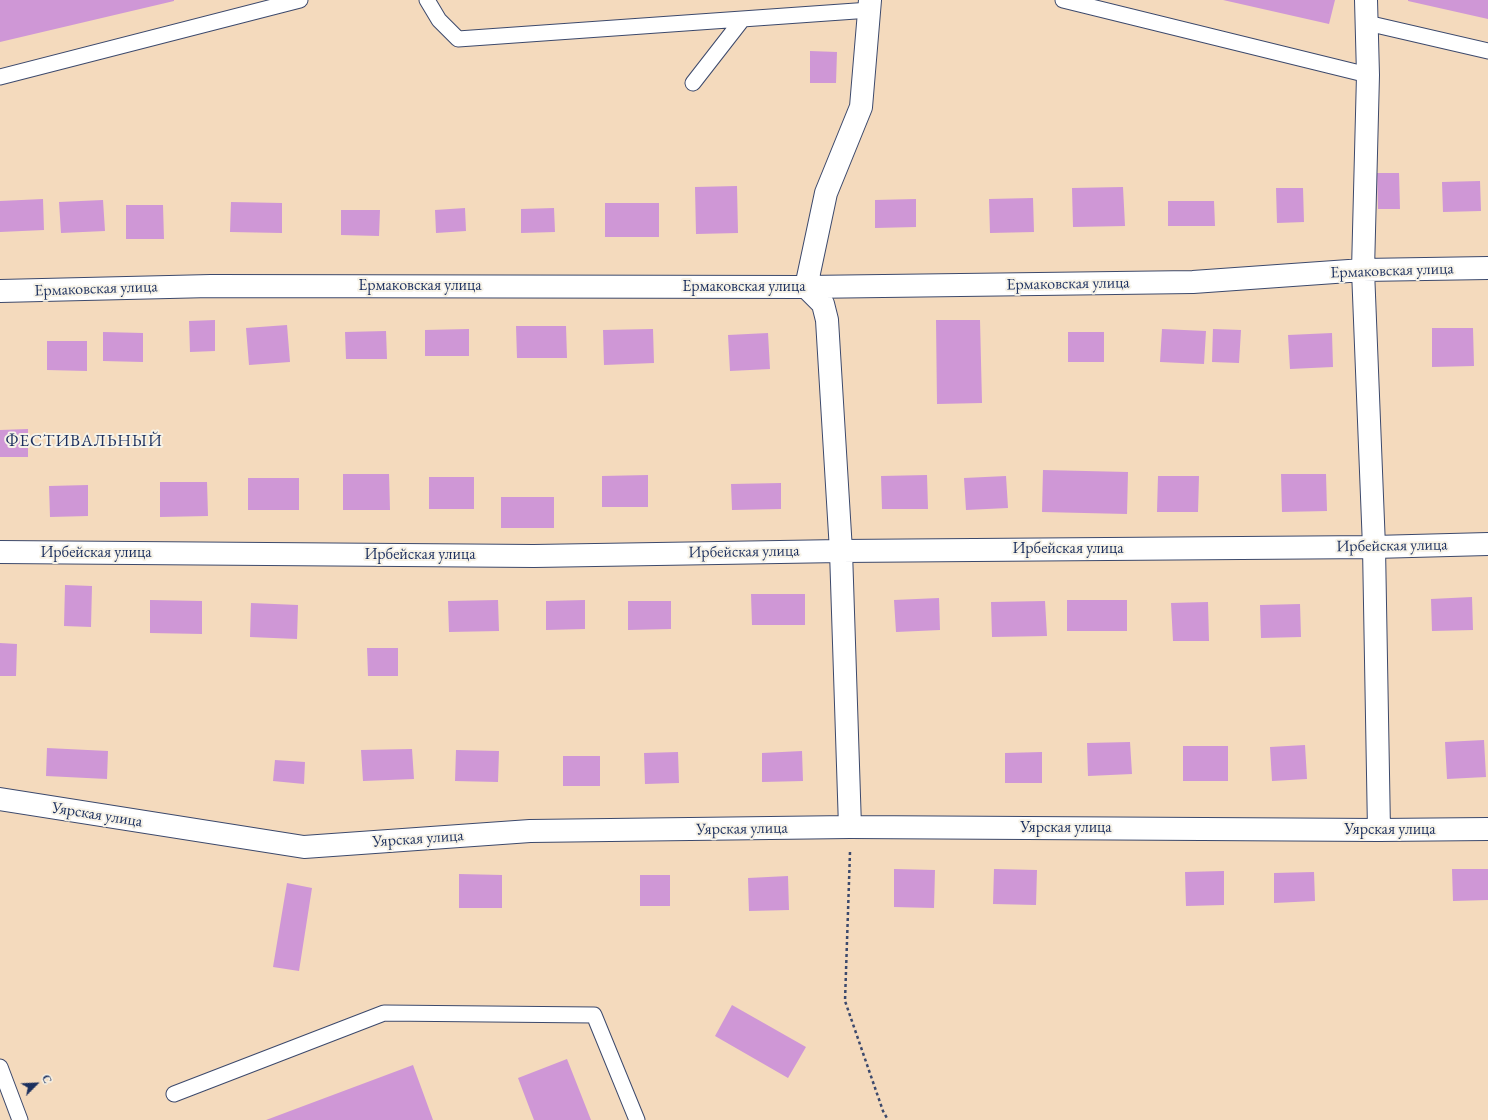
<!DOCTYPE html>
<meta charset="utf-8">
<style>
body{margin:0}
#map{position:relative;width:1488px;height:1120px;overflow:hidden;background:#f4dabd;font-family:"EB Garamond",serif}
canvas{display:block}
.north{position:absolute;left:16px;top:1064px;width:40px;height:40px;-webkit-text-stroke:3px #f7f3e8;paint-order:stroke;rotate:66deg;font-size:11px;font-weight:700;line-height:16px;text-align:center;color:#1b2f5e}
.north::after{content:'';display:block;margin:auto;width:14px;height:18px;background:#1b2f5e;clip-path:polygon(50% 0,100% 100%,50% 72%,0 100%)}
</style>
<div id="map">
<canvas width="1488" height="1120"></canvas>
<div class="north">С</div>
</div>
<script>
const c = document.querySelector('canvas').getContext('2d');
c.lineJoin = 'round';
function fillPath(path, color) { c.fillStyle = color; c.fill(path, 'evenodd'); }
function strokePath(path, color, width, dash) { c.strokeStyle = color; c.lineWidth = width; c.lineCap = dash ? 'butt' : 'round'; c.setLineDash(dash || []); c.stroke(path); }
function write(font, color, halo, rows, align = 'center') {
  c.font = font + ' "EB Garamond",serif'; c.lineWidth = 4; c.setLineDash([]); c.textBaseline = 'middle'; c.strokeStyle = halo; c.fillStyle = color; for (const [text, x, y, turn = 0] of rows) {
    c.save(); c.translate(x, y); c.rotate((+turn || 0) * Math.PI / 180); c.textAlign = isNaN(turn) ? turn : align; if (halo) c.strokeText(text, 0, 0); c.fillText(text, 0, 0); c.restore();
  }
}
fillPath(new Path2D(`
 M0,0H174V1L0,42Z
 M1223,0H1335L1329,24Z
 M1408,0H1488V19L1408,1Z
 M810,51L837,52L836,83H810Z
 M1377,173H1399L1400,209H1378Z
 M1480,181L1481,211L1443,212L1442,182Z
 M737,186L738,233L696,234L695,187Z
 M1123,187L1125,226L1073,227L1072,188Z
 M1276,188H1303L1304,222L1277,223Z
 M1033,198L1034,232L990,233L989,199Z
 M43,199L44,230L0,232V201Z
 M916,199V227L875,228V200Z
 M103,200L105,231L61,233L59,202Z
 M1168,201H1214L1215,226H1168Z
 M231,202L282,203V233L230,232Z
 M605,203H659V237H605Z
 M126,205H163L164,239H126Z
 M465,208L466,231L436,233L435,210Z
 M554,208L555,232L521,233V209Z
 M341,210H380L379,236L341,235Z
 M215,320V351L190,352L189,321Z
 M936,320H980L982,403L937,404Z
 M287,325L290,362L249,365L246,328Z
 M516,326H566L567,358H517Z
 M1432,328H1473L1474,366L1432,367Z
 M469,329V356H425V330Z
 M653,329L654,363L604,365L603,330Z
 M1162,329L1206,331L1204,364L1160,362Z
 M1213,329L1241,330L1239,363L1212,362Z
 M386,331L387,359H346L345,332Z
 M103,332L143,333V362L103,361Z
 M1068,332H1104V362H1068Z
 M768,333L770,369L730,371L728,335Z
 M1332,333L1333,367L1290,369L1288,335Z
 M47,341H87V371L47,370Z
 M28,429V457H0V430Z
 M1043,470L1128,472L1127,514L1042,512Z
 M343,474H389L390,510H343Z
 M1281,474H1326L1327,511L1282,512Z
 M648,475V507H602V476Z
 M927,475L928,509H882L881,476Z
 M1006,476L1008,508L966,510L964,478Z
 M1158,476H1199L1198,512H1157Z
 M429,477H474V509H429Z
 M248,478H299V510H248Z
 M160,482H207L208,516L160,517Z
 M781,483V509L732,510L731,484Z
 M88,485V516L50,517L49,486Z
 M501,497H554V528H501Z
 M65,585L92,586L91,627L64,626Z
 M751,594H805V625H752Z
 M1472,597L1473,630L1432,631L1431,599Z
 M939,598L940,630L896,632L894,600Z
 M150,600L202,601V634L150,633Z
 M498,600L499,631L449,632L448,601Z
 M585,600V629L546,630V601Z
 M1067,600H1127V631H1067Z
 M628,601H671V629L628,630Z
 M1045,601L1047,636L992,637L991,602Z
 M1208,602L1209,641H1173L1171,603Z
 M251,603L298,605L297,639L250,637Z
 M1300,604L1301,637L1261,638L1260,605Z
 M0,643L17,644L16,676H0Z
 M367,648H398V676H368Z
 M1484,740L1486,777L1447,779L1445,742Z
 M1130,742L1132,774L1088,776L1087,743Z
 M1305,745L1307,779L1272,781L1270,747Z
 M1183,746H1228V781H1183Z
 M47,748L108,751L107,779L46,776Z
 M412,749L414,779L363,781L361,750Z
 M456,750L499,751L498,782L455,781Z
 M802,751L803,781L762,782V753Z
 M678,752L679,783L645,784L644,753Z
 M1042,752V783H1005V753Z
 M563,756H600V786H563Z
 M275,760L305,762L304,784L273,781Z
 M894,869L935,870L934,908L894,907Z
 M994,869L1037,870L1036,905L993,904Z
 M1452,869H1488V900L1453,901Z
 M1224,871V905L1186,906L1185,872Z
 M1314,872L1315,901L1274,903V873Z
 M459,874L502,875V908H459Z
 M640,875H670V906H640Z
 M788,876L789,910L749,911L748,878Z
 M287,883L312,888L299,971L273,967Z
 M732,1005L806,1047L788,1078L715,1036Z
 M567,1059L591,1120H534L518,1078Z
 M413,1065L433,1120H266Z`), '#cf97d6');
const lane = new Path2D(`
 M427,0L439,20L458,39L870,10
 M1063,0L1368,75
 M1367,23L1488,51
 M0,77L300,0
 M693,83L742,20
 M0,1067L20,1120
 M174,1094L384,1013L594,1015L637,1120`);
const street = new Path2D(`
 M1366,0L1368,75L1363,270L1374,547L1379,830
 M0,291L211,286L806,287L1193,282L1363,270L1488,268
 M0,552L534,556L841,551L1374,547L1488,544
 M0,799L304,847L530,831L850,827L1379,830L1488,829
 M850,827L841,551L827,320L823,304L806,287L826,193L861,107L870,0`);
strokePath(lane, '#3c496c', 17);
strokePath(street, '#3c496c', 24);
strokePath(new Path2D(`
 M850,852L845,1001L883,1111L888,1120`), '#3c496c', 2.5, [3, 3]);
strokePath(lane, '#fff', 15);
strokePath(street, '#fff', 22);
write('16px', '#1b2f5e', '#f7f3e8', [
 ["Ермаковская улица",1392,271,-2],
 ["Ермаковская улица",1068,284,-1],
 ["Ермаковская улица",420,286],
 ["Ермаковская улица",744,287],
 ["Ермаковская улица",96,289,-2],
 ["Ирбейская улица",1392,546,-1],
 ["Ирбейская улица",1068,549],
 ["Ирбейская улица",744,552,-1],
 ["Ирбейская улица",96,553],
 ["Ирбейская улица",420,555],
 ["Уярская улица",97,815,9],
 ["Уярская улица",1066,828],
 ["Уярская улица",742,829,-1],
 ["Уярская улица",1390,830],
 ["Уярская улица",418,839,-4]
]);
c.letterSpacing = '1px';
write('17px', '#1b2f5e', '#f7f3e8', [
 ["ФЕСТИВАЛЬНЫЙ",84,441]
]);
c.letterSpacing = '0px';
</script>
